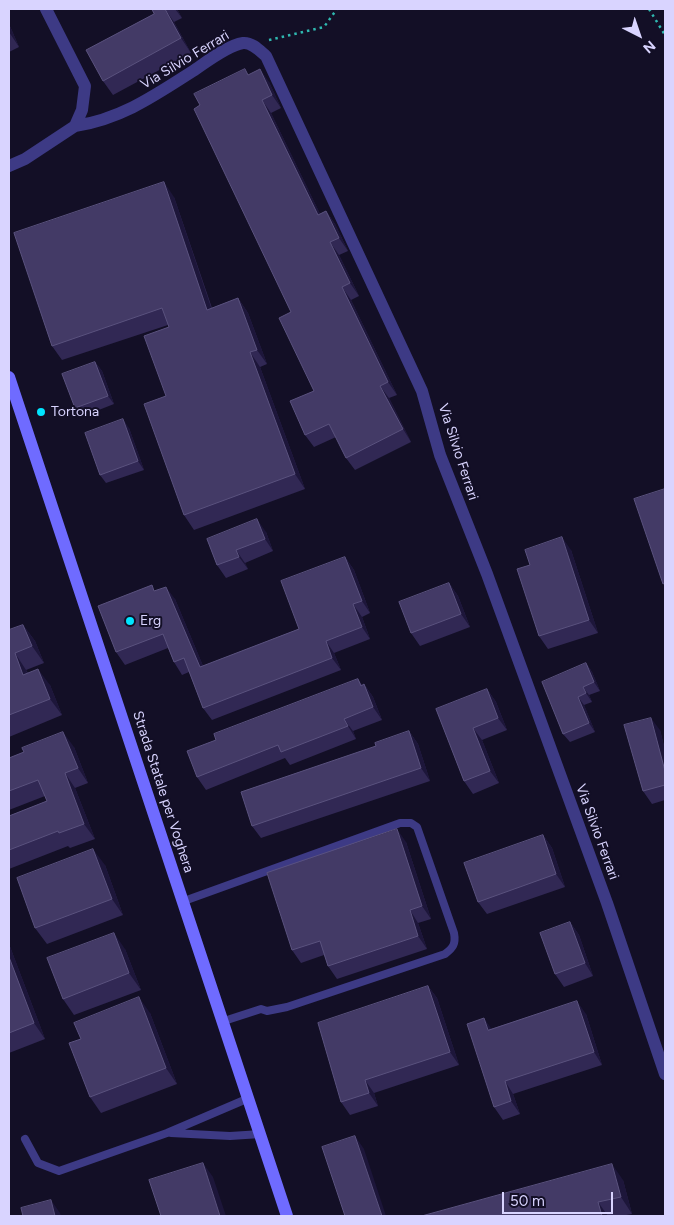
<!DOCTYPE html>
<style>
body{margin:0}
#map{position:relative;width:674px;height:1225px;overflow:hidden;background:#130f26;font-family:Figtree,sans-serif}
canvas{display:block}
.frame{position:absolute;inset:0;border:10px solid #d9d4ff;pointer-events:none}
.north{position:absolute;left:614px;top:10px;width:50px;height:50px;-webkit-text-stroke:4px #130f26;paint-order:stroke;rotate:139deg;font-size:14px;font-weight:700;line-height:20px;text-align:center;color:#d9d4ff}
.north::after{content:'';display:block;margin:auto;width:18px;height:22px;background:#d9d4ff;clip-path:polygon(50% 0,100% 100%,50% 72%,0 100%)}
.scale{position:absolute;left:502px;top:1192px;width:111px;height:22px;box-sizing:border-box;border:2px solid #d9d4ff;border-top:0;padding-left:6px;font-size:15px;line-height:18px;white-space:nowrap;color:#d9d4ff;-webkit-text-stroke:4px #130f26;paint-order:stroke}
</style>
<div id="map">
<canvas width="674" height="1225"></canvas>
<div class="frame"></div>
<div class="north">N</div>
<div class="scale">50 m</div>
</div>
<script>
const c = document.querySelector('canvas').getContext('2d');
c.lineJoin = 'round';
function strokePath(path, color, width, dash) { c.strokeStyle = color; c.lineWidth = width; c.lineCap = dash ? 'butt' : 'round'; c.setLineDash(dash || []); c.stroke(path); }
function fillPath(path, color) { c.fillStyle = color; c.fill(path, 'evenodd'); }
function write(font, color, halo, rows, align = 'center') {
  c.font = font + ' Figtree,sans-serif'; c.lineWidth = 4; c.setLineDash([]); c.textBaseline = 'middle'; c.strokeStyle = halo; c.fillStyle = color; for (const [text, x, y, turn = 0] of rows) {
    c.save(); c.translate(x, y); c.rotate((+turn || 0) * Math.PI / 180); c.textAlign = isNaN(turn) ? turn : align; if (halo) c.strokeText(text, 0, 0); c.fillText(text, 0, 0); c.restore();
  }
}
strokePath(new Path2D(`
 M649,9L665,35
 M269,40L324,27L337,9`), '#2fb8b0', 2.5, [2.5, 4]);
strokePath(new Path2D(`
 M184,901L400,823H411L417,827L454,933C456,944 453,948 445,954L287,1007L267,1011L261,1009L224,1021
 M171,1133L230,1136L261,1134
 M25,1139L38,1163L59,1171L167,1133L249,1098`), '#3d3a85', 8);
strokePath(new Path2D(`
 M75,126C121,119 154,96 193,71C205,63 228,45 243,43C252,42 260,51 266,56L422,391L440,455L487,574L607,903L665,1074
 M9,166L25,159L75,126L82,110L85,86L46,9`), '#3d3a85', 12);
strokePath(new Path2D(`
 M9,377L287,1216`), '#6f6bff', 12);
fillPath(new Path2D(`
 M152,9H177L182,18L174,22L191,53L113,95L103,81L154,14Z
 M9,24L19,47L9,52Z
 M249,75L269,82L281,108L271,113L320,214L326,211L335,224L348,251L339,255L359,296L351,300L397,395L389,398L411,442L355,470L346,458L336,437L314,447L305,435L314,391L291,312L200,105Z
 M174,197L212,308L238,298L248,313L267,364L260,367L305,489L194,530L184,515L166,396L169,327L168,325L62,360L52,346Z
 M95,362L102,371L114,404L81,417L75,408Z
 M129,428L144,470L106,483L100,475Z
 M266,532L273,551L245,563L248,569L226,578L217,565L207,539Z
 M571,550L598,633L548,649L539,636Z
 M345,557L354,570L370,613L362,617L370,639L334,653L341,670L212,720L203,708L189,672L182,675L174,662L168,648L125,665L116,652L156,591L175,599L203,666L299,629Z
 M449,583L458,596L470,627L420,646L411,633Z
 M23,625L35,641L44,663L26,670L28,673L50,685L62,715L9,737V630Z
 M586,663L592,672L600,691L589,695L592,702L584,705L595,732L570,742L563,734Z
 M358,679L362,685L364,684L373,697L382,720L353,731L356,739L290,765L285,758L206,790L197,777L216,740Z
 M487,689L496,702L507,730L482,740L499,783L473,794L464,781L436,709Z
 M660,730L665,750V800L652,804L643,791Z
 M409,731L418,744L430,781L261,838L252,826L376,746Z
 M74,747L88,783L75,788L95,839L70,848L68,846L9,869V816L47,801L45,796L9,810V758Z
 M543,835L552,848L565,887L487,914L478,902Z
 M406,842L431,919L418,923L427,949L337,979L328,966L324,955L301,963L292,950Z
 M105,865L123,915L47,944L35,928Z
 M570,922L579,935L593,976L564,987L555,974Z
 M9,944L45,1039L9,1053Z
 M125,949L141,990L74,1015L63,999Z
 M428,986L437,998L459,1065L374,1093L378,1106L350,1115L341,1102Z
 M150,1013L177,1084L101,1113L90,1097Z
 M586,1014L602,1065L513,1094L520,1114L503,1120L494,1107L492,1029Z
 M623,1180L632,1214L621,1216H422Z`), '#312854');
fillPath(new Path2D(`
 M165,9L174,22L191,53L181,38Z
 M175,9H177L182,18Z
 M9,24L19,47L9,32Z
 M260,69L269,82L281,108L272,95Z
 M262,100L271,113L327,228L318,215Z
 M164,182L174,197L217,325L207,310Z
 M326,211L335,224L348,251L339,238Z
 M330,242L339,255L359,296L350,283Z
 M342,287L351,300L397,395L388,382Z
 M238,298L248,313L267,364L257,350Z
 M250,352L260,367L305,489L295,474Z
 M95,362L102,371L114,404L108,396Z
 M380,386L389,398L411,442L403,429Z
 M123,419L129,428L144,470L138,461Z
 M257,519L266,532L273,551L265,539Z
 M562,537L571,550L598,633L589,620Z
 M236,550L245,563L248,569L239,557Z
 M345,557L354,570L370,613L362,601Z
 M449,583L458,596L470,627L461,614Z
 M166,587L175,599L209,680L200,667Z
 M353,604L362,617L370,639L362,627Z
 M23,625L35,641L44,663L32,646Z
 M326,641L334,653L341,670L332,658Z
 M15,653L26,670L35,691L23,675Z
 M586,663L592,672L600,691L594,682Z
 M38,669L50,685L62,715L50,699Z
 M364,684L373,697L382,720L373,707Z
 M583,687L589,695L592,702L586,693Z
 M487,689L496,702L507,730L498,718Z
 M578,697L584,705L595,732L589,723Z
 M651,718L660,730L665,750V771Z
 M344,719L353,731L356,739L348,726Z
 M473,728L482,740L499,783L490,771Z
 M409,731L418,744L430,781L421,768Z
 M63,732L74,747L88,783L78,768Z
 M65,773L75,788L95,839L84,824Z
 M397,829L406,842L431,919L422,906Z
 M543,835L552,848L565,887L556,874Z
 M93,849L105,865L123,915L112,899Z
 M410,910L418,923L427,949L418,936Z
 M570,922L579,935L593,976L585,963Z
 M114,933L125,949L141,990L129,973Z
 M9,944L45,1039L34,1023L9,957Z
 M428,986L437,998L459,1065L450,1052Z
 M139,997L150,1013L177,1084L166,1068Z
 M577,1001L586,1014L602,1065L594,1052Z
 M484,1018L493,1031L488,1030Z
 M365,1080L374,1093L378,1106L369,1093Z
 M505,1081L513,1094L520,1114L511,1101Z
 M355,1136L364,1149L386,1216H382Z
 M203,1163L213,1177L226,1216H220Z
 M612,1164L623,1180L632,1214L621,1197Z
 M51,1200L60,1213L61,1216H55Z
 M598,1202L608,1216H602Z`), '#1d163a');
const building = new Path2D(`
 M152,9H165L181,38L103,81L86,50L154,14Z
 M245,69L248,75L260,69L272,95L262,100L318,215L326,211L339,238L330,242L350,283L342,287L388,382L380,386L403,429L346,458L329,424L305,435L290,401L314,391L279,318L291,312L194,109L200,105L194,94Z
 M164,182L207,310L238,298L257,350L250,352L295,474L184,515L144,404L166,396L144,336L169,327L162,308L52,346L14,233Z
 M95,362L108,396L75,408L62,374Z
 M123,419L138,461L100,475L85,433Z
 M665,489V583L663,584L634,499Z
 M257,519L265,539L236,550L239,557L217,565L207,539Z
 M562,537L589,620L539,636L517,569L530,565L525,550Z
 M345,557L362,601L353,604L362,627L326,641L332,658L203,708L184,658L174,662L163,634L116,652L98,606L152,585L154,591L166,587L200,667L299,629L281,581Z
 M449,583L461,614L411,633L399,602Z
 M23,625L32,646L15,653L23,675L38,669L50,699L9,715V630Z
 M586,663L594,682L583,687L586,693L578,697L589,723L563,734L542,682Z
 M358,679L361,686L364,684L373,707L344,719L348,726L281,752L278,745L197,777L187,751L216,740L214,734Z
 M487,689L498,718L473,728L490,771L464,781L436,709Z
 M651,718L665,771V785L643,791L624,725Z
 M409,731L421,768L252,826L241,792L376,746L375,743Z
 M63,732L78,768L65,773L84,824L59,833L58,831L9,850V816L47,801L38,780L9,791V758L24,752L22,748Z
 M397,829L422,906L410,910L418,936L328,966L320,941L292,950L267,873Z
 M543,835L556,874L478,902L464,863Z
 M93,849L112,899L35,928L17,878Z
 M570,922L585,963L555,974L540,933Z
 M114,933L129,973L63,999L47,958Z
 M9,957L34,1023L9,1033Z
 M428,986L450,1052L365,1080L369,1093L341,1102L318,1023Z
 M139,997L166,1068L90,1097L69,1043L81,1039L74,1023Z
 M577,1001L594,1052L505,1081L511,1101L494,1107L467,1024L484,1018L488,1030Z
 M355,1136L382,1216H345L322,1147Z
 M203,1163L220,1216H161L149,1180Z
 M612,1164L621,1197L598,1202L602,1216H422Z
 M51,1200L55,1216H23L21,1208Z`);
fillPath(building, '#433a66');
strokePath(building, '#5a527e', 1);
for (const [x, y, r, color] of [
 [41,412,5,"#00e5ff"],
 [130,621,5,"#00e5ff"]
]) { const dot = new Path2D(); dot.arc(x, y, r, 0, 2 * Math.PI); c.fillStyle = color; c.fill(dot); strokePath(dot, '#130f26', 2); }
write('14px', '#d9d4ff', '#130f26', [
 ["Via Silvio Ferrari",185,60,-31],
 ["Via Silvio Ferrari",458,452,72],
 ["Strada Statale per Voghera",163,792,72],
 ["Via Silvio Ferrari",597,832,70]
]);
write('14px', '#d9d4ff', '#130f26', [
 ["Tortona",51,412],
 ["Erg",140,621]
], 'left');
</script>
